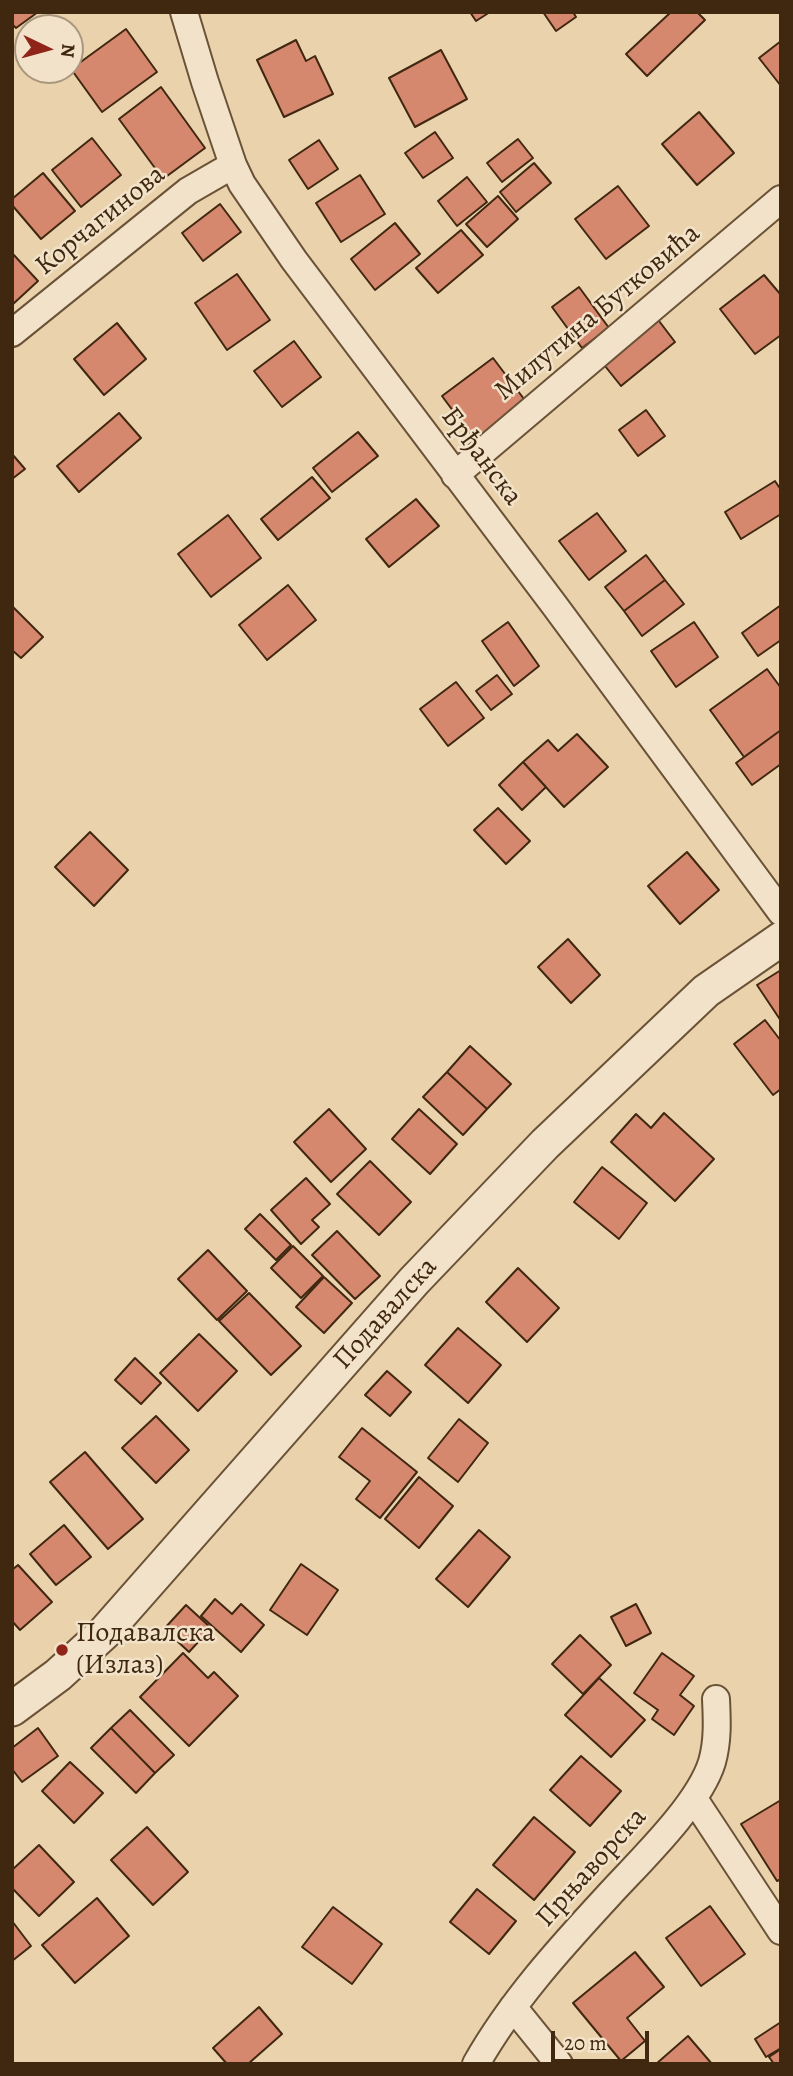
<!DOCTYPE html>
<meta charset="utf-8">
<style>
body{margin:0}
#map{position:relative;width:793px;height:2076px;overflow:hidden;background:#ead3ac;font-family:Alegreya,serif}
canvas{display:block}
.frame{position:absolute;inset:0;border:14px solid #402710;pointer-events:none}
.north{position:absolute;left:14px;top:14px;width:70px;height:70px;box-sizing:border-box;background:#f1e2c9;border:2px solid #aa977f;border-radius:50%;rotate:95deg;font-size:19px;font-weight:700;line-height:28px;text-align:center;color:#402710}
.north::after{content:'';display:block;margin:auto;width:24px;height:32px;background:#8f2418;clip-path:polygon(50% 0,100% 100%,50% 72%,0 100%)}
.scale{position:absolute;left:551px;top:2031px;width:98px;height:32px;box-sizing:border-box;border:4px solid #402710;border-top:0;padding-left:9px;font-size:21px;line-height:24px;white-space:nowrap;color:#402710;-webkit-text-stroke:5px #f1e2c9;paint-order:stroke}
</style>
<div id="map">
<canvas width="793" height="2076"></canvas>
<div class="frame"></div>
<div class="north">N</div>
<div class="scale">20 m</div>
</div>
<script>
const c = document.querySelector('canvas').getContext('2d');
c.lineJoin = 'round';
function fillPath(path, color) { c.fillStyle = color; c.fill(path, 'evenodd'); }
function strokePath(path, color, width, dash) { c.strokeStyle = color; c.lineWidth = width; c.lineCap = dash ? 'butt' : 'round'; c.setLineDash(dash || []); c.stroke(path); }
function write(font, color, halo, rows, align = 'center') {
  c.font = font + ' Alegreya,serif'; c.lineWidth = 5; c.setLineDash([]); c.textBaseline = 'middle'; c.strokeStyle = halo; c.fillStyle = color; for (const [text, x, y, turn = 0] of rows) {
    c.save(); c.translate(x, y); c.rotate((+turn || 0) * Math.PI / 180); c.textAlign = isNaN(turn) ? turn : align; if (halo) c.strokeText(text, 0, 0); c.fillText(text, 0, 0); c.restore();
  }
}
const building = new Path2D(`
 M12,12H38L16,28L12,24Z
 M470,12H490L476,21Z
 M543,12H573L576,17L556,31Z
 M671,12H697L705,20L647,76L626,54Z
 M126,29L157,72L102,112L71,69Z
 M296,40L306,61L315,56L333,94L284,117L257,60Z
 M781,41V86L759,58Z
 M441,50L467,99L415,127L389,78Z
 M161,87L205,148L163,179L119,119Z
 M699,112L734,153L697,185L662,144Z
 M435,132L453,158L423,178L405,153Z
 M92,138L121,175L81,207L52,170Z
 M518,139L533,158L502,182L487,163Z
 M319,140L338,169L308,189L289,160Z
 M534,163L551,183L516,212L500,192Z
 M43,173L75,211L41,239L12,205V199Z
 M360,175L385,214L341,242L316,203Z
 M467,177L487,202L457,226L438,201Z
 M618,186L649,226L606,259L575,219Z
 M498,196L518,219L487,247L466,224Z
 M220,204L241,232L203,261L182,233Z
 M395,223L420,254L375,290L351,259Z
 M461,230L483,255L438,293L416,268Z
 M12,253L38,281L12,305Z
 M237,274L270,320L227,350L195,303Z
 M764,275L781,295V335L755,354L720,309Z
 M579,287L609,328L582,348L552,307Z
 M656,317L675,342L621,386L601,361Z
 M117,323L146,359L104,395L74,359Z
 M294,341L321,377L282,407L254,371Z
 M493,358L527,403L476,442L442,396Z
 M646,410L665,436L638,456L619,430Z
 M119,413L141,438L79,492L57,466Z
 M358,432L378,456L332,492L313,468Z
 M12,454L25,469L12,479Z
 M312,477L330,498L278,540L261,519Z
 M775,481L781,490V514L741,539L725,512Z
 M416,499L439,526L389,567L366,539Z
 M597,513L626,551L589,580L559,541Z
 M228,515L261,558L211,597L178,554Z
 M646,555L665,580L624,611L605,587Z
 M665,580L684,604L642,636L624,611Z
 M288,585L316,620L267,660L239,625Z
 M781,605V640L758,656L742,633Z
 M12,606L43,637L21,658L12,650Z
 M508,622L539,666L514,686L482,641Z
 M694,622L718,657L676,687L651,651Z
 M767,669L781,688V730L744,757L710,710Z
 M497,675L512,694L491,710L476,691Z
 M456,682L484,718L448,746L420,709Z
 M781,730V764L752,785L736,763Z
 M577,734L608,767L564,807L523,762L548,740L558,751Z
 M523,762L546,787L522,810L499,785Z
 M498,808L530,841L506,864L474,830Z
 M90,832L128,870L94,906L55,867Z
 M687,852L719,890L680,924L648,886Z
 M568,939L600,975L571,1003L538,967Z
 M781,970V1021L757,985Z
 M765,1020L781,1041V1089L773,1095L734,1044Z
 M470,1046L511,1084L487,1109L447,1072Z
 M447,1072L487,1109L463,1135L423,1097Z
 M329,1109L366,1149L331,1182L294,1142Z
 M419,1109L457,1144L430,1174L392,1139Z
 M664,1113L714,1159L675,1201L611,1142L636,1114L651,1128Z
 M370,1161L411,1202L379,1235L337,1194Z
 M602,1167L647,1203L619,1239L574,1202Z
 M306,1178L330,1204L312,1220L319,1227L301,1244L271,1210Z
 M260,1214L291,1245L276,1260L245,1229Z
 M337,1231L380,1276L355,1299L312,1255Z
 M293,1246L323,1276L301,1298L271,1268Z
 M208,1250L247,1291L217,1320L178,1279Z
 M518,1268L559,1308L527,1342L486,1302Z
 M324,1277L352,1303L324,1333L296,1307Z
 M249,1293L301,1346L271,1375L219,1321Z
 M458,1328L501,1365L468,1403L425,1365Z
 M199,1334L237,1371L198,1411L160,1373Z
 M135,1358L161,1383L141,1404L115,1380Z
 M387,1371L411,1392L390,1416L365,1395Z
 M156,1416L189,1450L156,1483L122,1448Z
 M459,1419L488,1443L458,1482L428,1458Z
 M362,1428L417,1472L380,1518L356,1499L370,1481L339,1457Z
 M85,1452L143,1519L108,1549L50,1482Z
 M419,1477L453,1506L419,1548L385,1519Z
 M64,1525L91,1557L56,1585L30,1554Z
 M479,1530L510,1557L468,1607L436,1579Z
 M301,1564L338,1590L307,1635L270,1610Z
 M18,1565L52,1602L20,1630L12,1621V1570Z
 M215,1599L232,1614L241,1604L264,1625L241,1652L201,1616Z
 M636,1604L651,1633L626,1646L611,1617Z
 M186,1605L211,1628L189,1652L164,1629Z
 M580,1635L611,1665L583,1694L552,1664Z
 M183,1653L208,1678L214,1672L238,1696L189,1746L140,1697Z
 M662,1653L694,1676L680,1695L694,1706L674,1735L652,1719L658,1710L634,1693Z
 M599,1678L645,1720L611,1757L565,1715Z
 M130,1710L174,1755L155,1773L111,1728Z
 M38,1728L58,1756L22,1782L12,1769V1748Z
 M111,1728L155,1773L136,1793L91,1748Z
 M581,1756L621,1791L590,1826L550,1790Z
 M70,1762L103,1793L74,1823L42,1791Z
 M781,1800V1879L777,1881L741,1824Z
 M534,1817L575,1852L534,1900L493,1865Z
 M147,1827L188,1872L153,1905L111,1860Z
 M39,1845L74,1882L39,1916L12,1888V1870Z
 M477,1889L516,1921L489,1954L450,1922Z
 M97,1898L129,1936L75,1983L42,1945Z
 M710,1906L745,1954L701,1986L666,1938Z
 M333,1907L382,1944L352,1984L302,1947Z
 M12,1921L31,1946L12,1961Z
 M635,1952L664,1987L627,2018L645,2041L621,2061L573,2003Z
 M259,2007L282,2034L248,2064H227L213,2048Z
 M781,2022V2048L766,2057L755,2039Z
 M688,2036L712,2064H656Z
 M781,2049V2064H774L769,2057Z`);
fillPath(building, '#d6886f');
strokePath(building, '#402710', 2);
const minor = new Path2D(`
 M184,12L205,82L233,165L242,184L294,260L555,606L781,912
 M12,333L188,191L233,165
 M455,475L781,199
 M694,1799L781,1931
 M513,2007L559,2064
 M476,2064C511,2002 560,1948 608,1896C639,1862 699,1805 712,1762C718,1741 717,1720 716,1699`);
const tertiary = new Path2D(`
 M12,1709L58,1675L104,1633L414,1281L545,1144L706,991L781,939`);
strokePath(minor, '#6a5237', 30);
strokePath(tertiary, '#6a5237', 37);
strokePath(minor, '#f1e2c9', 26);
strokePath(tertiary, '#f1e2c9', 33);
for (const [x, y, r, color] of [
 [62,1650,7,"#8f2418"]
]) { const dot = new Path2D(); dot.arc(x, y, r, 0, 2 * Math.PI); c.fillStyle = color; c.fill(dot); strokePath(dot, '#f1e2c9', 2.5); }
write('28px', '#402710', '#f1e2c9', [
 ["Корчагинова",101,221,-39],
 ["Милутина Бутковића",598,313,-40],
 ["Брђанска",481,457,53],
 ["Подавалска",386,1314,-48],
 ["Прњаворска",592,1868,-48]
]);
write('28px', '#402710', '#f1e2c9', [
 ["Подавалска",76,1634],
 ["(Излаз)",76,1666]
], 'left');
</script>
